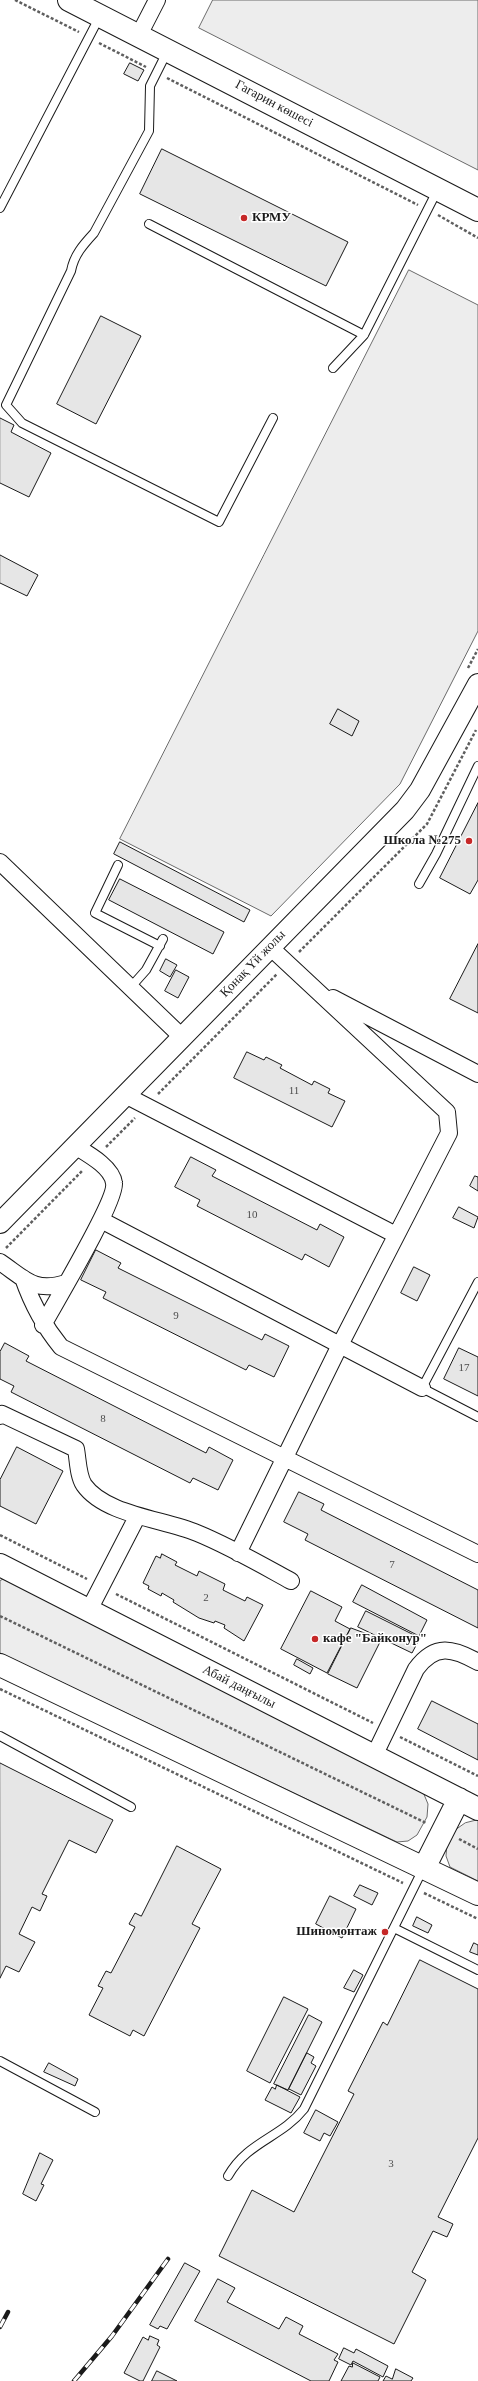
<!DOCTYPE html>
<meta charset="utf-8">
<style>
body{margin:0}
canvas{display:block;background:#fff}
</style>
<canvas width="478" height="2381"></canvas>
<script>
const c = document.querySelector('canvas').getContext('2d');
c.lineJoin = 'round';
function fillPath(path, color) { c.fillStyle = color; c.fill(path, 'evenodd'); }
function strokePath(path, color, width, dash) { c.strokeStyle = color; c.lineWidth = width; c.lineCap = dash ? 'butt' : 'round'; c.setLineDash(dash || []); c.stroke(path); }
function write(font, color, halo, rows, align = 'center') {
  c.font = font + ' Georgia,serif'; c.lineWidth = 3; c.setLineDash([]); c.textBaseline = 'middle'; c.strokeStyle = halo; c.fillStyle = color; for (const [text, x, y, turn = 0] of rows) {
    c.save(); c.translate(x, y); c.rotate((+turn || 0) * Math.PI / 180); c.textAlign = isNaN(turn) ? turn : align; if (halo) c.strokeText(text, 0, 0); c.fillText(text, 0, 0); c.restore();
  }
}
const built = new Path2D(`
 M213,0H478V170L199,28Z
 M409,270L478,305V631L400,784L271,916L120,839Z
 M4,1579L423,1792L428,1804L427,1817L417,1835L408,1841L397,1842L0,1653V1581Z
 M478,1820V1881L450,1867L446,1856L447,1843L455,1830L465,1823Z`);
fillPath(built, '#ededed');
strokePath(built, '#6a6a6a', 1);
const building = new Path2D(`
 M130,63L144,70L138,81L124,74Z
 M162,149L348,242L326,286L140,194Z
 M101,316L141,336L96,424L57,404Z
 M0,418L14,425L11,432L51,453L29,497L0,483Z
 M0,555L38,575L27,596L0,583Z
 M338,709L359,721L352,736L330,724Z
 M478,803V880L470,894L440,878Z
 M120,842L250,910L244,922L114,854Z
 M120,879L224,932L213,954L109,900Z
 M478,944V1013L450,999Z
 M166,959L177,965L170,977L160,971Z
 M176,970L189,977L178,998L165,991Z
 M247,1052L264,1060L266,1057L282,1065L280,1068L312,1085L314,1081L330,1089L328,1093L345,1101L332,1127L234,1078Z
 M191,1157L216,1170L212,1176L317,1230L320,1224L344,1237L329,1267L305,1254L302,1260L197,1206L200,1200L175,1187Z
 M475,1176L478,1177V1191L470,1186Z
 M459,1207L478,1217L474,1228L453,1218Z
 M96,1250L121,1263L118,1268L262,1340L265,1334L289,1346L274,1377L249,1365L246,1370L103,1298L106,1292L81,1280Z
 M414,1267L430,1275L417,1301L401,1293Z
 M5,1343L29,1356L26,1361L206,1453L209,1447L233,1460L218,1490L193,1478L190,1483L11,1392L14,1386L0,1379V1352Z
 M459,1348L478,1357V1396L444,1379Z
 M17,1447L63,1471L36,1524L0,1506V1480Z
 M299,1492L324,1504L321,1510L478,1590V1628L305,1540L308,1534L284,1522Z
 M162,1554L177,1562L175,1565L197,1576L199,1571L225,1584L223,1590L245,1601L247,1597L263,1605L244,1641L224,1628L225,1625L215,1621L214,1623L199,1618L173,1602L174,1600L162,1593L161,1596L148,1589L149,1586L143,1583L156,1556L160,1558Z
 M362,1585L427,1620L419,1636L353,1602Z
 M311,1591L342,1607L335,1621L350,1629L327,1673L281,1649Z
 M366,1611L420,1638L412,1653L358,1627Z
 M351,1628L378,1638L377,1640L380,1642L357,1688L328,1674Z
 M297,1659L313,1668L310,1674L294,1665Z
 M432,1701L478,1724V1760L418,1729Z
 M0,1763L113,1820L96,1853L69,1840L42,1894L47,1896L40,1911L32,1907L19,1934L35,1942L19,1972L6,1966L0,1978Z
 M177,1846L221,1869L192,1924L200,1928L144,2036L133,2030L130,2036L89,2015L103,1988L98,1986L106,1971L111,1973L135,1927L129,1924L135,1913L141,1916Z
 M360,1885L378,1893L372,1905L354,1896Z
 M330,1896L356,1909L342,1938L316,1924Z
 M417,1917L432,1925L428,1933L413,1926Z
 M474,1943L478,1945V1955L470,1952Z
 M420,1960L478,1989V2138L438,2217L453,2224L447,2237L433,2231L412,2272L426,2280L394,2344L219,2256L252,2190L294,2212L354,2094L348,2091L383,2022L387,2025Z
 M354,1970L363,1975L354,1992L344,1988Z
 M284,1997L308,2009L270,2083L247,2071Z
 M309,2015L322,2022L288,2090L274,2084Z
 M307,2053L314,2057L311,2063L316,2066L301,2095L289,2089Z
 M49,2063L78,2079L75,2086L44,2072Z
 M277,2085L300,2097L291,2113L265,2100L272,2087L275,2089Z
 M316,2110L338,2122L330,2136L324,2133L320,2141L304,2133Z
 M40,2153L53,2160L41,2184L44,2185L36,2201L23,2194Z
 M185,2263L200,2271L167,2329L160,2326L158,2329L150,2325Z
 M218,2279L235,2288L227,2302L279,2329L286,2317L303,2326L299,2334L338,2354L334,2360L338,2362L329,2381H311L195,2321Z
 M150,2336L159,2340L157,2345L160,2347L143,2381H140L124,2373L143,2337L148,2340Z
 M344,2348L354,2353L356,2349L388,2366L383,2377L353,2361L351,2365L339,2359Z
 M353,2363L380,2377L378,2381H341L349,2366L352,2367Z
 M396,2369L413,2378L411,2381H383L386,2376L392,2379Z
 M157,2371L177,2381H152Z`);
fillPath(building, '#e6e6e6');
strokePath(building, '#1a1a1a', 1);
const service = new Path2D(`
 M167,52L150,86L149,131L94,233C83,245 74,255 71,271L6,405L22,423L219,522L273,418
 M0,208L100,16
 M149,224L364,335L438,189
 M333,368L364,335
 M118,865L95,913L160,946
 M419,884L436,854L478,766
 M130,988L146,970L163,939
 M478,1282L422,1388L478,1417
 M0,1736L131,1807
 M394,1928L478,1970
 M0,2061L95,2112
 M228,2176C248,2141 281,2138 304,2109L423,1869`);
const minor = new Path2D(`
 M139,35L157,0
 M0,862L182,1037
 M333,998L478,1074
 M125,1095L396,1235
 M101,1220L422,1388
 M0,1262C25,1279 34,1293 66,1283
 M23,1278C32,1304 43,1325 61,1347L478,1554
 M43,1325C55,1303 117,1200 114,1183C112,1167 88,1154 75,1146
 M0,1416L2,1414L76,1449C78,1460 78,1476 84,1485C105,1515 164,1519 197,1533C229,1546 260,1564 291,1581
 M238,1553L340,1345L449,1133L447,1112L270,947
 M89,1610L137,1517
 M374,1756L416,1669C435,1643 453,1648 478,1662`);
const tertiary = new Path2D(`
 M0,1223L405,810L420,790L478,684`);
const secondary = new Path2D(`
 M69,0L478,210
 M0,1565L478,1809
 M0,1665L478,1894
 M424,1868L459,1799`);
strokePath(service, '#1a1a1a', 10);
strokePath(minor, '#1a1a1a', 18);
strokePath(tertiary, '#1a1a1a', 22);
strokePath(secondary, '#1a1a1a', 24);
strokePath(new Path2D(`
 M15,0L79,32
 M99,43L146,67
 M167,78L418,205
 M438,215L478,238
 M468,668L478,649
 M299,952L427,824L476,730
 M158,1094L277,974
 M106,1147L135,1118
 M6,1248L83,1170
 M0,1535L87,1579
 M116,1594L373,1723
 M0,1616L426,1823
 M0,1689L403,1883
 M400,1737L478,1776
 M459,1839L478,1849
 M424,1893L478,1919`), '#5f5f5f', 2.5, [3, 2]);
strokePath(service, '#fff', 8);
strokePath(minor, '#fff', 16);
strokePath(tertiary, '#fff', 20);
strokePath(secondary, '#fff', 22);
const rail = new Path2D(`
 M0,2327L8,2312
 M74,2381L112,2336L168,2259`);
strokePath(rail, '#1a1a1a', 4.5);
strokePath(rail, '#fff', 3, [9]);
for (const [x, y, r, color] of [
 [244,218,4,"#c62828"],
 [469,841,4,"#c62828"],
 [315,1639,4,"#c62828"],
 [385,1932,4,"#c62828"]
]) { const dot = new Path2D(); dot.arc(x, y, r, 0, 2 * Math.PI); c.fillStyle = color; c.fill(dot); strokePath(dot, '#fff', 1.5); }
write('11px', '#4d4d4d', null, [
 ["11",294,1091],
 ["10",252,1215],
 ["9",176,1316],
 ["17",464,1368],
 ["8",103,1419],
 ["7",392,1565],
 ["2",206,1598],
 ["3",391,2164]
]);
write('13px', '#1a1a1a', '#fff', [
 ["Гагарин көшесі",274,104,28],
 ["Қонақ Үй жолы",253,964,-46],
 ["Абай даңғылы",239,1687,27]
]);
write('bold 13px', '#1a1a1a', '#fff', [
 ["КРМУ",252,218],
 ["Школа №275",461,841,"right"],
 ["кафе \"Байконур\"",323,1639],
 ["Шиномонтаж",377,1932,"right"]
], 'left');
</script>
